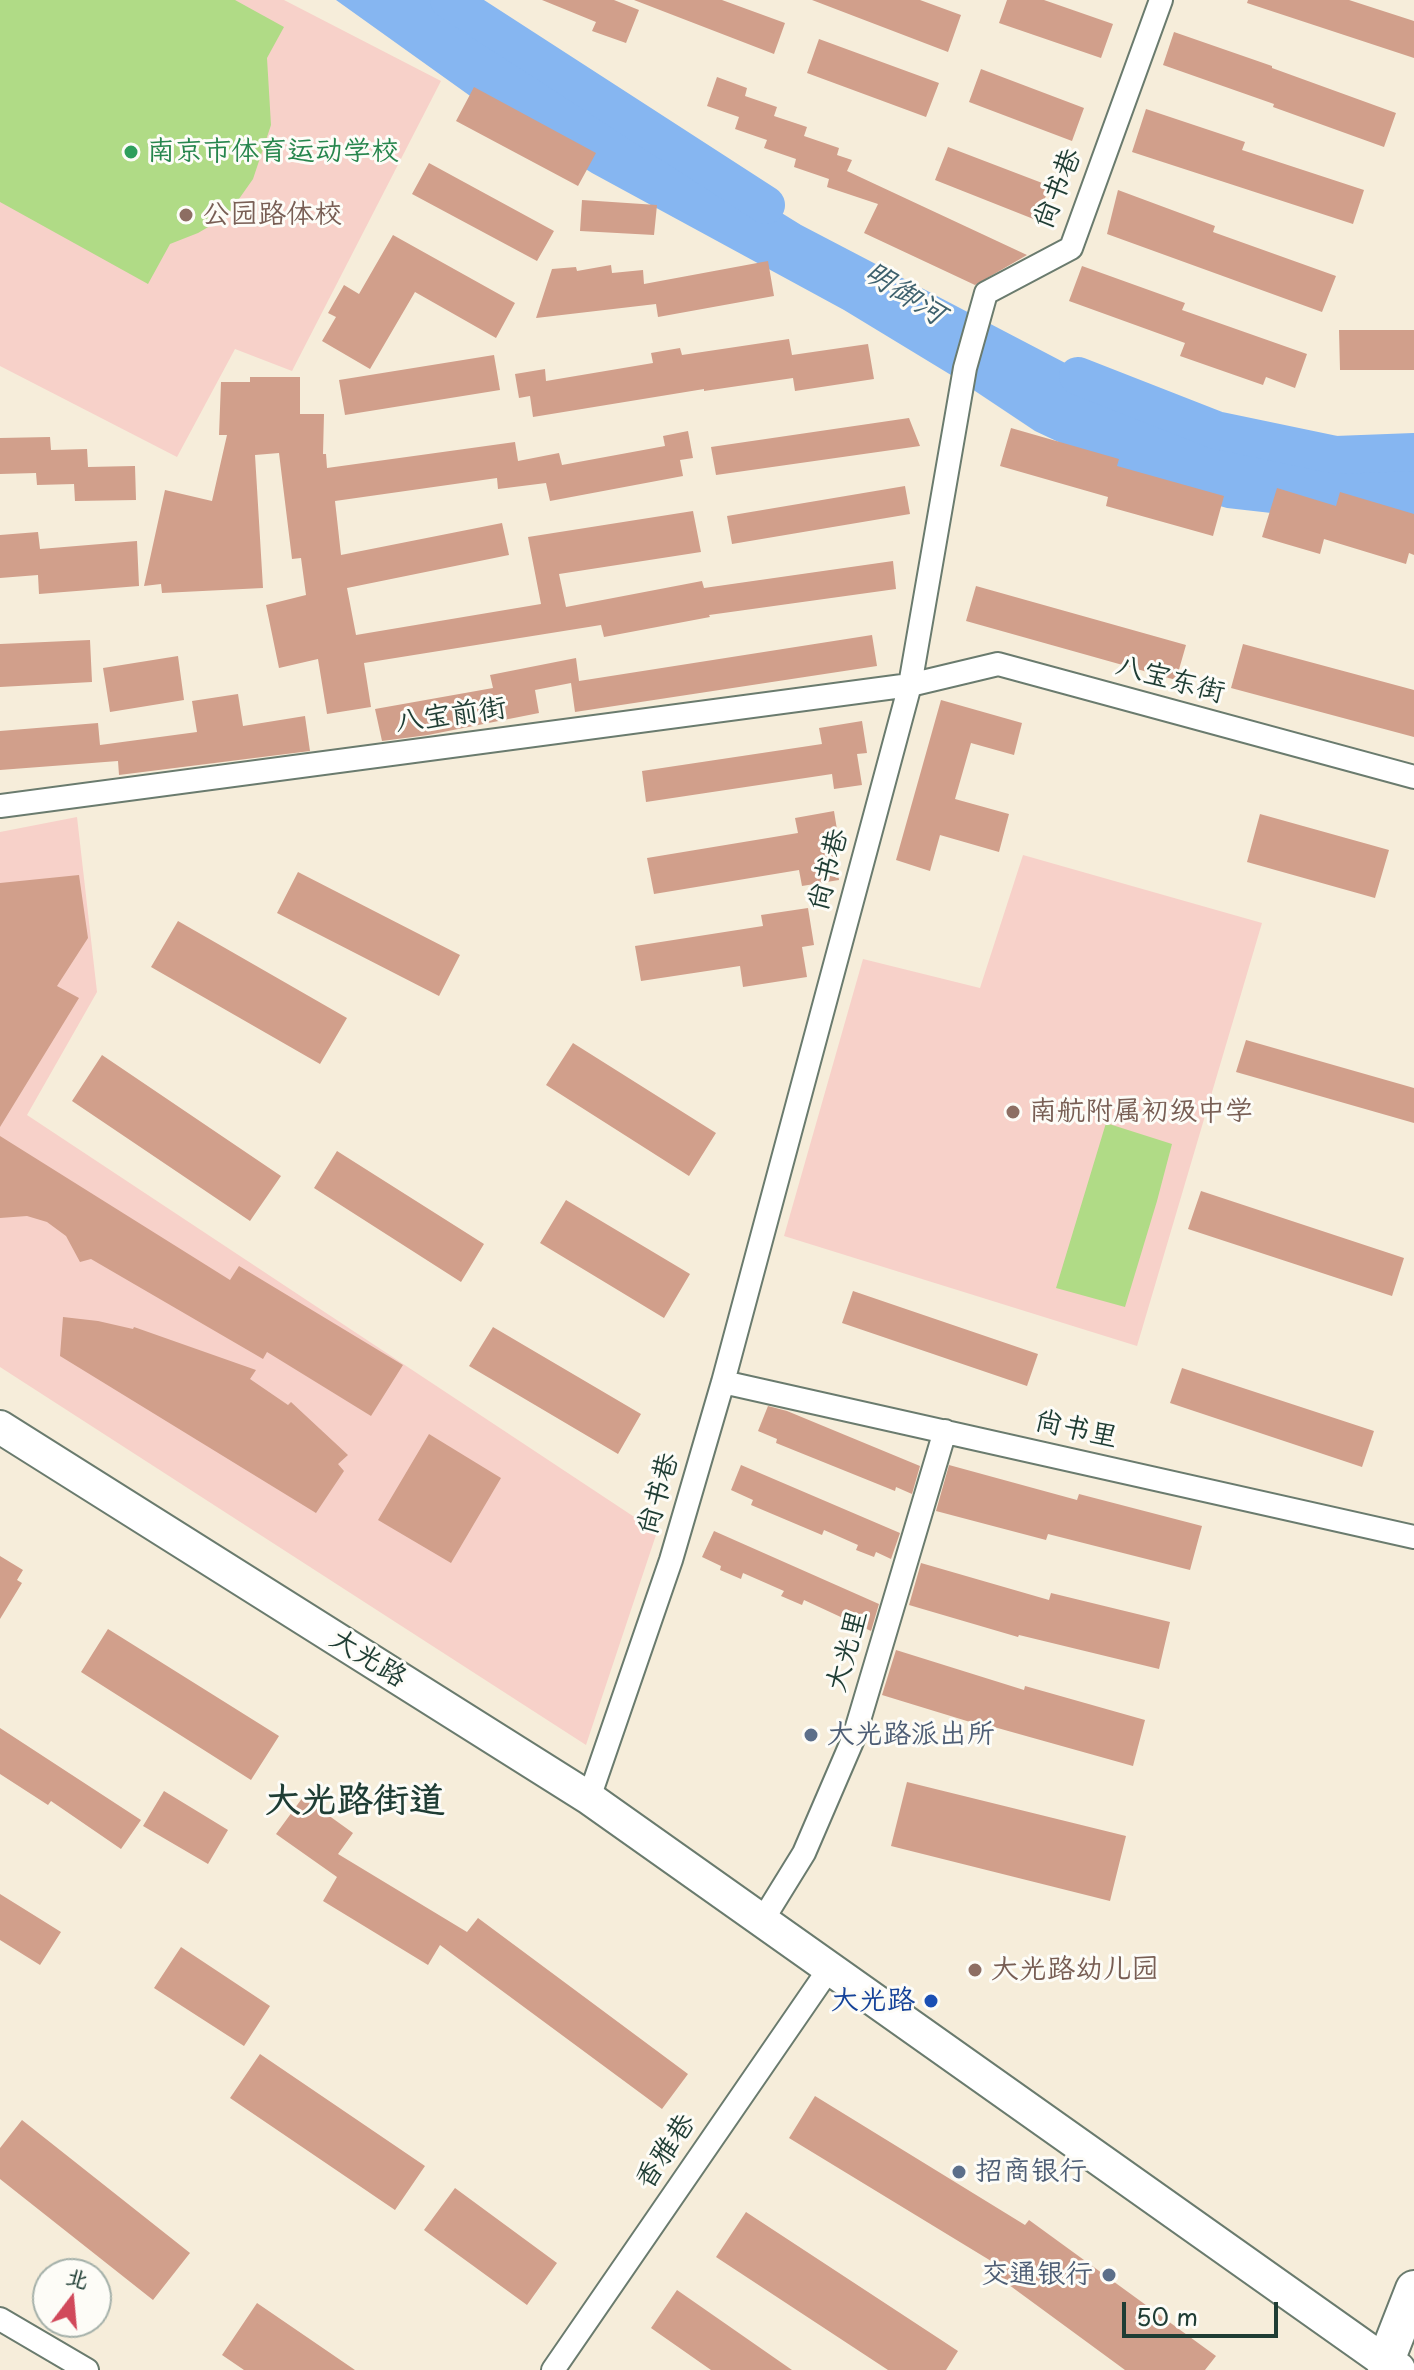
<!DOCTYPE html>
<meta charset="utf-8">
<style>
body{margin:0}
#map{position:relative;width:1414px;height:2370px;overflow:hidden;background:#f6edda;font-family:"Playpen Sans","LXGW WenKai TC",sans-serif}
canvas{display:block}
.north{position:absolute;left:32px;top:2258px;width:80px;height:80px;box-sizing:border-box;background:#fdfcf7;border:2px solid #a4b0a9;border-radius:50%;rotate:16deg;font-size:22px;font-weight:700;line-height:32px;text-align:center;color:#1f3d34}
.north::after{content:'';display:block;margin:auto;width:28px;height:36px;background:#d1495b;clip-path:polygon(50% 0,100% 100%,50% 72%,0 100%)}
.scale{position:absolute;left:1122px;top:2302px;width:156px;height:36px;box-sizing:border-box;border:4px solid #1f3d34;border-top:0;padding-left:10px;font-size:24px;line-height:28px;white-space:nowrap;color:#1f3d34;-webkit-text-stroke:6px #fdfcf7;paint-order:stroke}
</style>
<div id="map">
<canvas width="1414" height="2370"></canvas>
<div class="north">北</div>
<div class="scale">50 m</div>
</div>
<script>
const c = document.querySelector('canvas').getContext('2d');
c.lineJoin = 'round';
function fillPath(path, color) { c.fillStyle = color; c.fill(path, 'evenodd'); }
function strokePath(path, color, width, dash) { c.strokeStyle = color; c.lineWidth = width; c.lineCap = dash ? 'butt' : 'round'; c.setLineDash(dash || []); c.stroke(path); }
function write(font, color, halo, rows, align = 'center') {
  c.font = font + ' "Playpen Sans","LXGW WenKai TC",sans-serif'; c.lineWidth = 6; c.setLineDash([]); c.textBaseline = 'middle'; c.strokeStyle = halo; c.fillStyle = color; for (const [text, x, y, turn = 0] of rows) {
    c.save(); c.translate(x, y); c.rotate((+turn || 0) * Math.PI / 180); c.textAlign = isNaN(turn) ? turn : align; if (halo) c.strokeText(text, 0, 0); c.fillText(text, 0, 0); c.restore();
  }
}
fillPath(new Path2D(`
 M0,0H284L441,81L292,371L235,349L177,457L0,366Z
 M77,817L97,992L27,1115L657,1532L586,1745L0,1367V832Z
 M1023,855L1262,923L1137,1346L784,1236L863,959L980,988Z`), '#f7d1c9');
fillPath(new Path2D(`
 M0,0H235L284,27L267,58L271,125L253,179L227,216L198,233L170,244L148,284L0,202Z
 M1106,1123L1172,1144L1157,1201L1125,1307L1056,1288Z`), '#b0db86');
fillPath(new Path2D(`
 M336,0H438L801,225L1182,424L1241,446L1292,451L1414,438V524L1351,522L1227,508L1159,489L1035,431L951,375L844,310L592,173L480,103Z`), '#86b6f1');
strokePath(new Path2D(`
 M449,0L766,205
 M1078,376L1216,430L1336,455L1414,452`), '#86b6f1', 38);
fillPath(new Path2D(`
 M542,0H614L639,10L626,43L592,31L596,22Z
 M634,0H722L785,23L774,54Z
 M812,0H920L961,15L948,52Z
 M1007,0H1044L1113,24L1101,58L999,23Z
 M1248,0H1349L1414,21V58L1247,3Z
 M1174,32L1272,66V68L1396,113L1384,147L1273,107L1274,104L1163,65Z
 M819,39L939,83L926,117L807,73Z
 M981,69L1084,108L1072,141L969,102Z
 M717,77L747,88L745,96L777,107L774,116L807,127L804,136L839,148L837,155L852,160L847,171L1027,255L975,285L864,233L878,204L827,187L829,179L794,167L796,159L764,148L767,140L735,129L739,117L707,106Z
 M474,87L596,153L578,186L456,121Z
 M1146,109L1245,142L1242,150L1364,190L1353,224L1132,152Z
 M948,147L1050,186L1036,220L935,180Z
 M429,163L554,231L537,261L412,194Z
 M1118,190L1215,226L1213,232L1336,276L1322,312L1107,234Z
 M582,200L657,205L654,235L580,231Z
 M393,235L515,303L496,338L415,292L370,369L322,341L336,317L328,313L344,285L359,294Z
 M768,261L774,296L658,317L656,304L536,318L552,269L576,267L577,271L611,265L612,273L643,270L644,284Z
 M1082,266L1185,303L1182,310L1307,354L1295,388L1266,377L1263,385L1180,356L1185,343L1069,301Z
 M1339,330H1414V370H1340Z
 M789,339L792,355L868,344L874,379L795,391L793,378L704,391V389L533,417L530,396L519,398L515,374L545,369L546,381L653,363L651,353L680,348L682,355Z
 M494,355L500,390L345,415L339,380Z
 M250,377H300V414H324L323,454H326L327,468L515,442L518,461L559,453L562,465L665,446L663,436L688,431L693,458L680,460L683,476L550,501L546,483L498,489L497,478L335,501L341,555L502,523L509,555L347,588L356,635L541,604L528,537L693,511L701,552L559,574L566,607L702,581L704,588L893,561L896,589L709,615L710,617L604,637L601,625L364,663L371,707L327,714L318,659L279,668L266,605L306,595L301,558L292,559L279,453L255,455L263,588L162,593L161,584L144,586L165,490L212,501L227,435H219L221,382H250Z
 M909,418L920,446L716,475L711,447Z
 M1011,428L1119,459L1117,466L1224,496L1213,536L1106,506L1108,497L1000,466Z
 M50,437L51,450L87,449L88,467L135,466L136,500L75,501L74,484L37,485L36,473L0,474V438Z
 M905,486L910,514L732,544L727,516Z
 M1277,488L1336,506L1340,492L1414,514V555L1409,553L1406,564L1324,539L1320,554L1262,537Z
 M38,532L40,549L137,541L139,586L39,594L38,575L0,578V535Z
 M976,586L1186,645L1176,680L966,621Z
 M872,635L877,666L575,712L571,683L535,690L539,713L428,735L382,741L375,709L493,688L490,675L576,658L579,681Z
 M90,640L92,682L0,687V644Z
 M1243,644L1414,690V737L1231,688Z
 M178,656L184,700L110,712L103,668Z
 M238,694L243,726L305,716L310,751L119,775L118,761L0,770V731L98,723L100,745L197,732L192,701Z
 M941,700L1022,723L1014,755L971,743L955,799L1009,814L999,852L940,835L930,871L896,860Z
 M862,721L867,753L857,754L862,785L834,789L832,774L646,802L642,771L822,744L819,728Z
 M834,811L840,848L834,849L839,880L802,886L799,870L654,894L647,858L798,833L795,818Z
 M1260,814L1389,850L1375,898L1247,862Z
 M298,872L460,955L439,996L277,913Z
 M79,875L88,938L57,986L79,998L0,1127V883Z
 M808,908L814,945L802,947L807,977L743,987L740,966L641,981L635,946L763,926L761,915Z
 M178,921L347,1018L320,1064L151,967Z
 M1246,1040L1414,1088V1123L1236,1072Z
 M573,1043L716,1133L689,1176L546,1085Z
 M102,1055L281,1176L250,1221L72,1101Z
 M0,1136L230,1280L239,1266L403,1365L371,1416L267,1352L263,1359L91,1259L80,1262L66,1236L47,1222L27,1216L0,1218Z
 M337,1151L484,1244L461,1282L314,1188Z
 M1201,1191L1404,1258L1392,1296L1188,1229Z
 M566,1200L690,1274L664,1318L540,1243Z
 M853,1291L1038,1354L1027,1386L842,1323Z
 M63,1317L98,1321L133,1329L134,1327L256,1370L250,1379L288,1405L291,1402L348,1455L338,1464L344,1471L316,1513L60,1356Z
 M493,1327L641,1414L618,1454L469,1366Z
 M1182,1368L1374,1431L1362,1467L1170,1403Z
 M768,1406L787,1411L920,1466L912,1494L896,1487L895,1491L776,1443L777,1439L758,1431Z
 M429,1434L501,1478L451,1563L378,1520Z
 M741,1465L900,1533L891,1559L876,1552L874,1557L856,1550L858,1545L824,1530L822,1535L751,1505L753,1500L731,1490Z
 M949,1465L1077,1500L1079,1494L1202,1526L1190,1570L1048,1534L1046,1540L936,1511Z
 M714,1531L879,1604L871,1631L804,1600L802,1605L781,1596L784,1591L743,1573L741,1579L720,1570L721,1566L702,1557Z
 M0,1556L23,1570L17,1580L22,1583L0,1619Z
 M921,1563L1049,1600L1051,1593L1170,1622L1159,1669L1019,1635L1018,1637L909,1605Z
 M108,1629L279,1736L251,1780L81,1672Z
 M896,1650L1024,1690L1025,1686L1145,1720L1133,1766L994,1727L993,1729L882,1695Z
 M0,1728L141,1820L121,1849L51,1801L48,1805L0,1774Z
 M907,1782L1126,1836L1110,1901L891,1846Z
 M164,1791L228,1830L208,1864L143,1826Z
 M303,1797L353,1833L338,1854L467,1932L478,1918L688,2074L662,2109L440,1945L428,1965L323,1901L337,1877L276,1834Z
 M0,1894L61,1932L40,1965L0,1940Z
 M181,1947L270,2006L244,2046L154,1988Z
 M260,2054L425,2166L395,2210L230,2098Z
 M815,2096L1025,2225L1029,2220L1216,2356L1205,2370H1125L990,2271L996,2264L789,2138Z
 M22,2120L190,2253L153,2300L0,2179V2148Z
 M455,2188L557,2263L527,2305L424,2230Z
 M746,2212L958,2351L946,2370H888L716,2257Z
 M677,2290L792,2370H711L651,2328Z
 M257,2303L355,2370H244L222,2355Z`), '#d19f8b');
const street = new Path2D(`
 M0,806L910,685L998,664L1414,777
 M723,1382L1414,1537
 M589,1798L671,1560L723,1382L910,685L965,368L986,293L1071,248L1161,0
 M762,1921L804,1853L854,1737L945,1431
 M0,2319L87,2370
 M553,2370L829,1969`);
const secondary = new Path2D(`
 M0,1427L589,1798L1397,2370`);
const primary = new Path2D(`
 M1397,2370L1385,2363L1414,2289`);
strokePath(street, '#6a7b6e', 26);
strokePath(secondary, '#6a7b6e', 36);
strokePath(primary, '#6a7b6e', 40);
strokePath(street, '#fff', 22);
strokePath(secondary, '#fff', 32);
strokePath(primary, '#fff', 36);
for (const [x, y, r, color] of [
 [131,152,8,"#2e9e5b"],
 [186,215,8,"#8d6e63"],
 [1013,1112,8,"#8d6e63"],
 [811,1735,8,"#5c6f8a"],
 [975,1970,8,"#8d6e63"],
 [931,2001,8,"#1a4fb4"],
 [959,2172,8,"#5c6f8a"],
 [1109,2275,8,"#5c6f8a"]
]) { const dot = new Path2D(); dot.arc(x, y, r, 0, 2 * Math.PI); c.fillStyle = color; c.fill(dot); strokePath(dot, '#fdfcf7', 3); }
write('28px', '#27864d', '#fdfcf7', [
 ["南京市体育运动学校",147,152]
], 'left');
write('28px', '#1f3d34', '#fdfcf7', [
 ["尚书巷",1058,189,-68],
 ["八宝东街",1170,680,15],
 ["八宝前街",451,716,-8],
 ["尚书巷",829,870,-75],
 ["尚书里",1076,1430,13],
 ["尚书巷",659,1494,-74],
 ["大光里",848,1651,-74],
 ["大光路",368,1659,32],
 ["香雅巷",666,2152,-56]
]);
write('28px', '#785e54', '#fdfcf7', [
 ["公园路体校",202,215],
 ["南航附属初级中学",1029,1112],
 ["大光路幼儿园",991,1970]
], 'left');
write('28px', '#4e5e75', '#fdfcf7', [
 ["大光路派出所",827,1735],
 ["招商银行",975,2172],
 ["交通银行",1093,2275,"right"]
], 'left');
write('28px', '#164399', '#fdfcf7', [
 ["大光路",915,2001]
], 'right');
write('italic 30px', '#3e616d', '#fdfcf7', [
 ["明御河",904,294,33]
]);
write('bold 36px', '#1f3d34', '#fdfcf7', [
 ["大光路街道",355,1802]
]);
</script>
